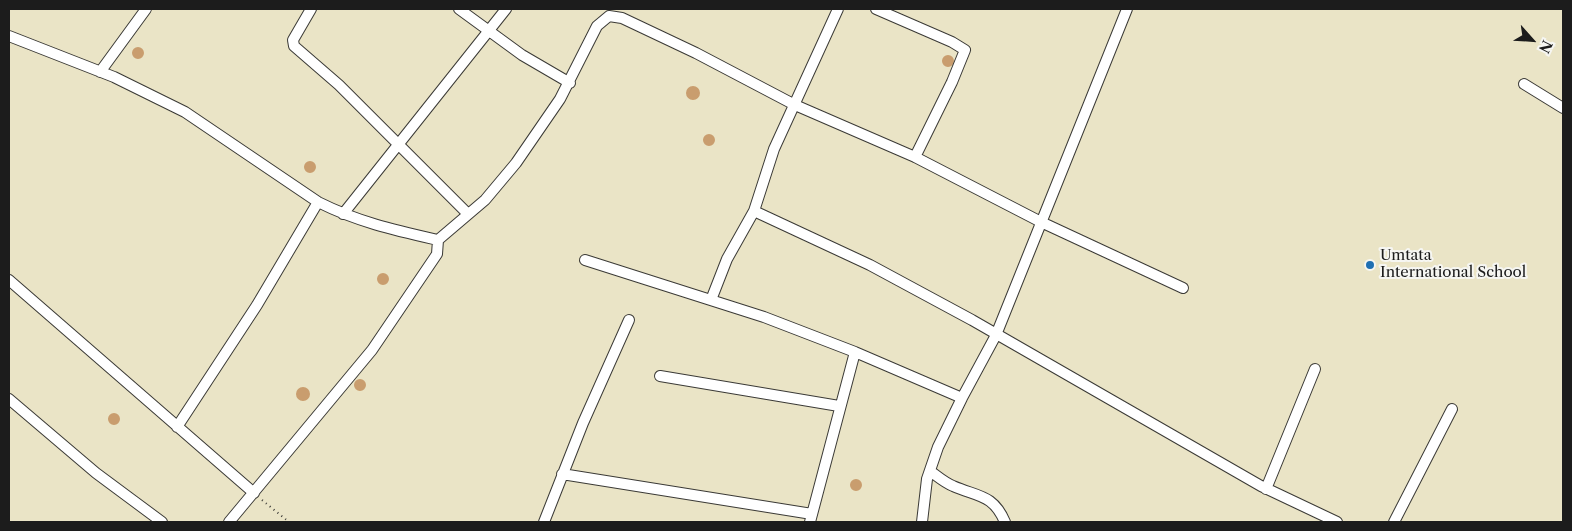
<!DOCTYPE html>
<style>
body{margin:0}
#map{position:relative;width:1572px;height:531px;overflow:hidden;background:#eae4c6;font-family:"Libre Caslon Text",serif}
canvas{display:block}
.frame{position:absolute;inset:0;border:10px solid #1c1c1c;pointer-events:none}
.north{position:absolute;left:1507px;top:15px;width:50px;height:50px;-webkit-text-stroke:4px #f6f6f2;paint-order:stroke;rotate:116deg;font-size:14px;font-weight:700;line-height:20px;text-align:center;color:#1c1c1c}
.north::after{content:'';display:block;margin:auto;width:18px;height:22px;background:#1c1c1c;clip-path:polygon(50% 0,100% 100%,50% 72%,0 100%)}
</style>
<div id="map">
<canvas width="1572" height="531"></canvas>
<div class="frame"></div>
<div class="north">N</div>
</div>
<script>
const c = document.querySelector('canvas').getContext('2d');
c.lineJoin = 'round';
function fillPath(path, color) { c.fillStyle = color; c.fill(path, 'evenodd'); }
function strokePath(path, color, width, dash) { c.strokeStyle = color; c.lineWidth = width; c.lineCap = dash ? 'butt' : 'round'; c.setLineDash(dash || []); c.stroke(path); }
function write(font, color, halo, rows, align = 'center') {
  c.font = font + ' "Libre Caslon Text",serif'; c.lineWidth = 4; c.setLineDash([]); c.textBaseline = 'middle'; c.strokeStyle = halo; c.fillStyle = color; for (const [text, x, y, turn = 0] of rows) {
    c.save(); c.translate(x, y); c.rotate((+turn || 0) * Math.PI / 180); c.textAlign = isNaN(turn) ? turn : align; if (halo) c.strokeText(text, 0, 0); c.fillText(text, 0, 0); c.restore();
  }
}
fillPath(new Path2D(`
 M132 53a6 6 0 1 1 12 0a6 6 0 1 1-12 0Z
 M942 61a6 6 0 1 1 12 0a6 6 0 1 1-12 0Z
 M686 93a7 7 0 1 1 14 0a7 7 0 1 1-14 0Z
 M703 140a6 6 0 1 1 12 0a6 6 0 1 1-12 0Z
 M304 167a6 6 0 1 1 12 0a6 6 0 1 1-12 0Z
 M377 279a6 6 0 1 1 12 0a6 6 0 1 1-12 0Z
 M354 385a6 6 0 1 1 12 0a6 6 0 1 1-12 0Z
 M296 394a7 7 0 1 1 14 0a7 7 0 1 1-14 0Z
 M108 419a6 6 0 1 1 12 0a6 6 0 1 1-12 0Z
 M850 485a6 6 0 1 1 12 0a6 6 0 1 1-12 0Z`), '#c99d6e');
const minor = new Path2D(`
 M311,9L293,40L294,46L339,85L468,214
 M459,9L522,55L570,83
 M876,9L952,42L965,50L952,82L915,157
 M9,36L114,77L185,112L318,202C358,222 394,230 438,240
 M100,72L146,9
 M1524,84L1563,108
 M754,211L870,265L972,320L1261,486L1337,522
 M343,214L506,9
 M585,260L764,317L855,352L962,398
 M9,280L254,493
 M711,300L727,259L754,211L774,149L838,9
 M660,376L839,406
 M9,399L96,473L162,522
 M177,427L257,305L318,202
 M930,471C937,476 945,483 953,486C978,497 993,494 1005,522
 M562,474L812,514
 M1266,489L1315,369
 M229,522L372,350L437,254L438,240L485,200L516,163L560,99L597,26L609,16L622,18L696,53L795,105L915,157L1041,222L1183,288
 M544,522L583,423L629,320
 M810,522L855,352
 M922,522L927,479L938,447L962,398L996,335L1127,9
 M1394,522L1452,409`);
strokePath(minor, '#3b3a36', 12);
strokePath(new Path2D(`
 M262,500L289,522`), '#3b3a36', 2, [1, 4]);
strokePath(minor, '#fff', 10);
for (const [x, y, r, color] of [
 [1370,265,5,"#1f6fb2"]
]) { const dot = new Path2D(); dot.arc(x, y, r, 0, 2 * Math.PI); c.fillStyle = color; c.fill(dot); strokePath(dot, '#f6f6f2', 2); }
write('15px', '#1c1c1c', '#f6f6f2', [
 ["Umtata",1380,256],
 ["International School",1380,273]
], 'left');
</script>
